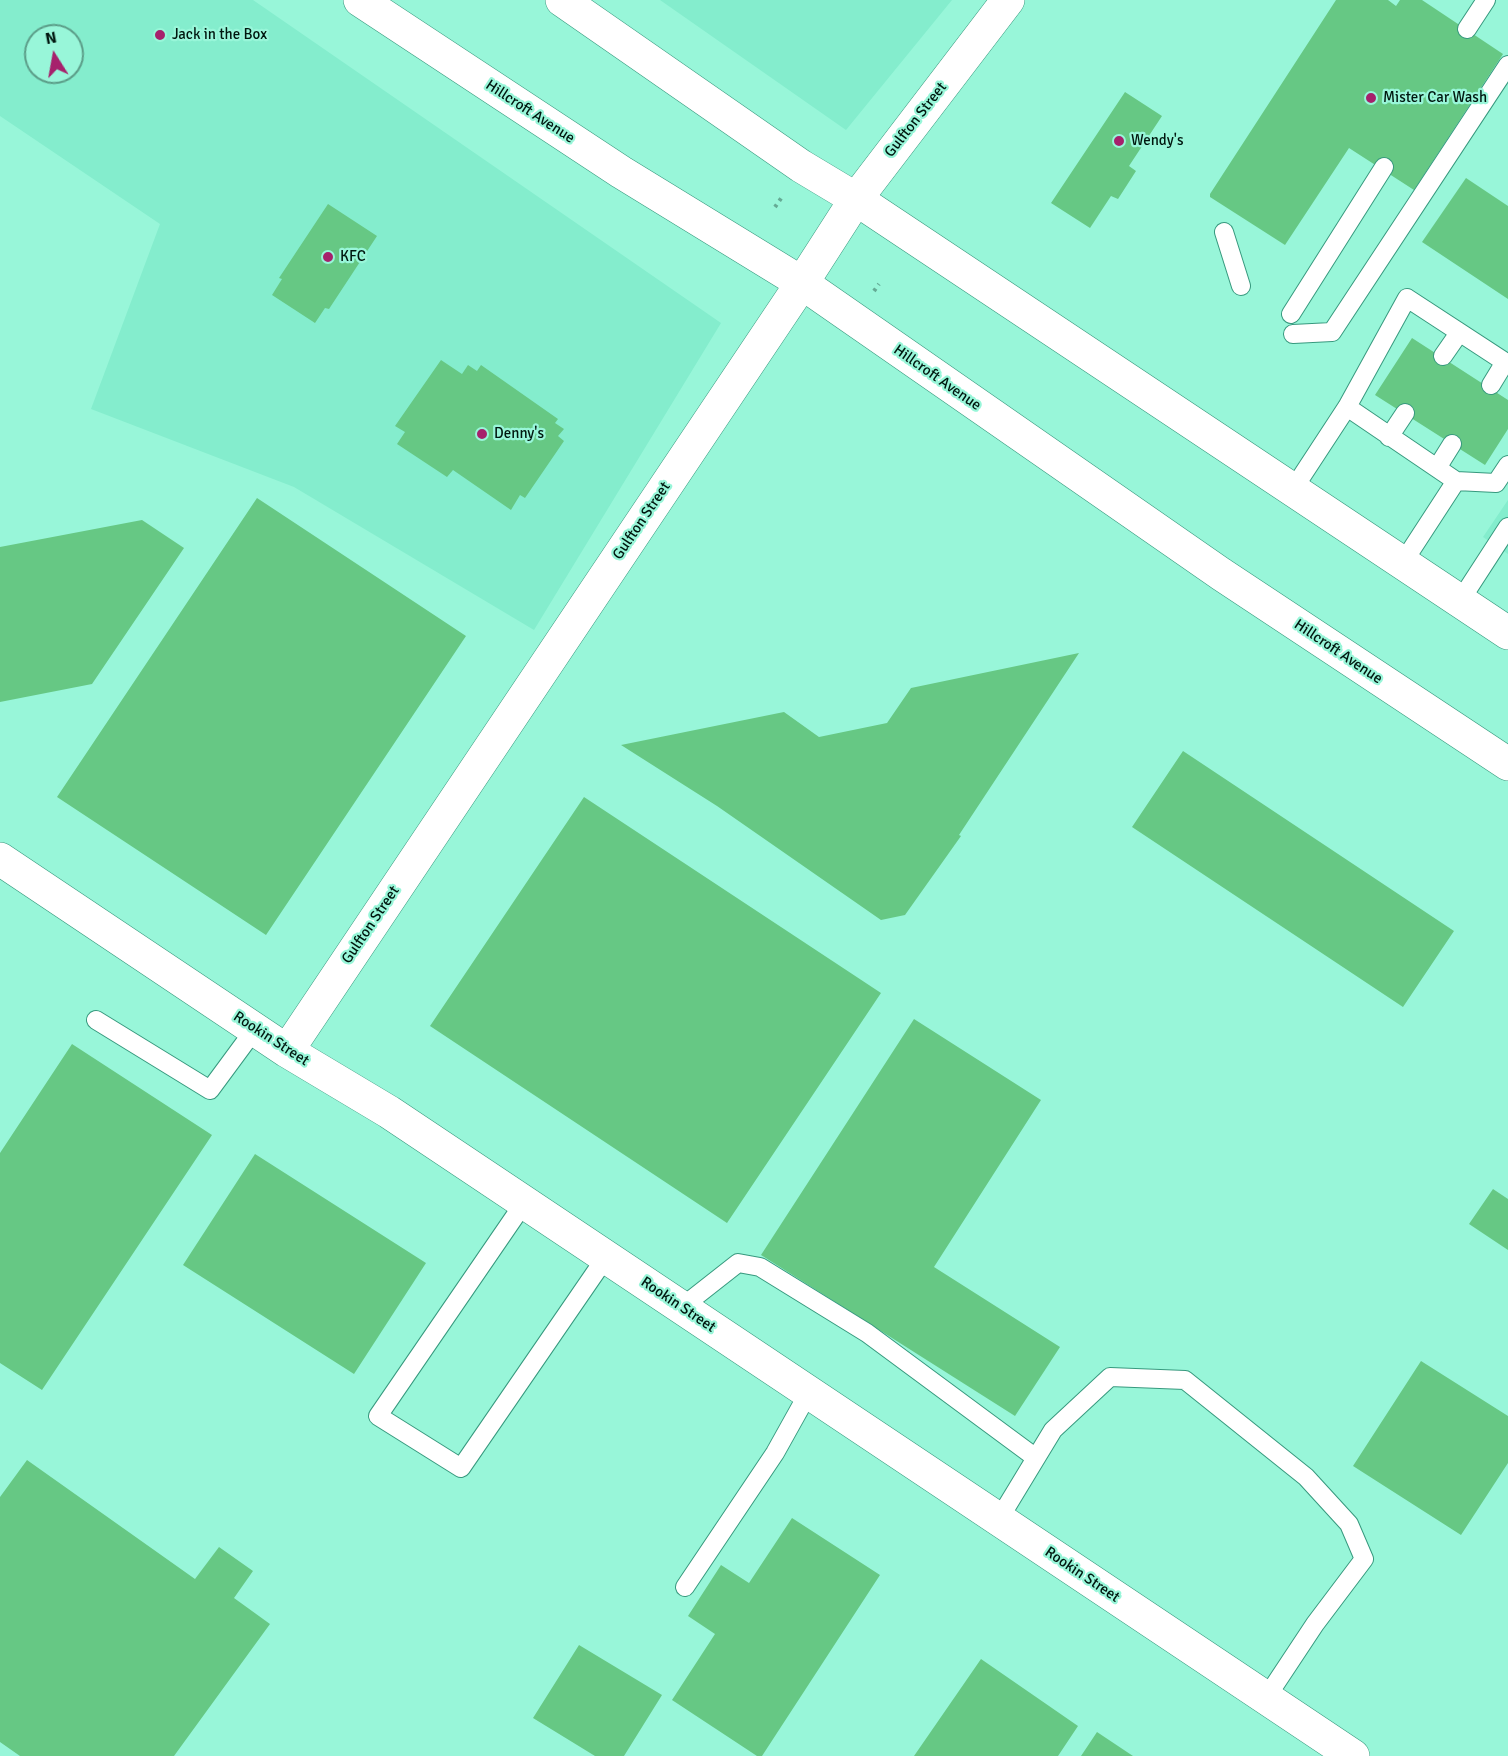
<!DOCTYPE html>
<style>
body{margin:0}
#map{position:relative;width:1508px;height:1756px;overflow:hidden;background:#98f6d9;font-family:Signika,sans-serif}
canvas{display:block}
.north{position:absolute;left:24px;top:24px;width:60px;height:60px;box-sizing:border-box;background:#98f6d9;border:2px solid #5b9d88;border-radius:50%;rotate:349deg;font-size:16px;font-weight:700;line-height:24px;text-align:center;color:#00170f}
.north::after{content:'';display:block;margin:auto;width:21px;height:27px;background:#a6216c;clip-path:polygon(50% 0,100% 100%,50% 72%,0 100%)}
</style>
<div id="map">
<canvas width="1508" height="1756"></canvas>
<div class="north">N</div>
</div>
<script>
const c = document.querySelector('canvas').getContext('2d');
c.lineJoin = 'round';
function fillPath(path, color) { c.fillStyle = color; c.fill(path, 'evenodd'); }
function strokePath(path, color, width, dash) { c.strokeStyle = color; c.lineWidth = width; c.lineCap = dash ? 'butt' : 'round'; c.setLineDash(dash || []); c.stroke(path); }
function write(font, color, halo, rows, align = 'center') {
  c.font = font + ' Signika,sans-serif'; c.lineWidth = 4.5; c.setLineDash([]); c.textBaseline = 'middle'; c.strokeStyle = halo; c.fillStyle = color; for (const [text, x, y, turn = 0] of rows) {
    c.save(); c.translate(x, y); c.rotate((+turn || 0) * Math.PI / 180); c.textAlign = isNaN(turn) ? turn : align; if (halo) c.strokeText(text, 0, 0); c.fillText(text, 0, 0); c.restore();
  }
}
fillPath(new Path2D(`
 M0,0H253L721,323L534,630L294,487L91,409L160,224L0,116ZM36,36H72V72H36Z
 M660,0H952L846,130Z
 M1508,500V554L1483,537Z`), '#84edcd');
fillPath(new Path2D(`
 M1336,0H1388L1396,6L1400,0H1422L1503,54L1414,190L1349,148L1285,245L1210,197V194Z
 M1125,92L1162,116L1129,166L1136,171L1118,199L1111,196L1090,228L1051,203Z
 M1466,178L1508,206V299L1422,242Z
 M328,204L377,236L329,309L325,308L315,323L272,295L282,279L279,278Z
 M1412,338L1508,400V429L1485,465L1375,395Z
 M441,360L462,374L468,365L477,371L481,365L558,419L555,423L564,429L558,436L564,441L525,498L520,495L511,510L453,470L447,477L397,444L405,432L395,426Z
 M257,498L466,636L266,935L57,797Z
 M142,520L184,548L92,684L0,702V547Z
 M1079,653L959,835L961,836L905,915L881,920L717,806L621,745L784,712L819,737L887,723L911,688Z
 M1183,751L1454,931L1403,1007L1132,827Z
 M584,797L881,993L727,1223L430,1026Z
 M914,1019L1041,1100L934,1267L1060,1347L1015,1416L761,1255Z
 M72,1044L212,1135L42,1390L0,1363V1153Z
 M255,1154L426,1263L354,1374L183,1265Z
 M1493,1189L1508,1199V1250L1469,1224Z
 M1421,1361L1508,1416V1463L1461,1535L1353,1466Z
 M27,1460L195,1579L219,1547L253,1571L234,1598L270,1624L174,1756H20L0,1742V1497Z
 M792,1518L880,1575L762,1756H757L672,1700L715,1634L688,1616L721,1565L749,1583Z
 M579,1645L662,1695L624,1756H595L533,1718Z
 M981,1659L1078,1726L1058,1756H914Z
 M1097,1732L1133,1756H1081Z`), '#66c884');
const service = new Path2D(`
 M1467,29L1486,0
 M1224,232L1241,286
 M1291,314L1384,167
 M1293,334L1332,332L1508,65
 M1443,356L1459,333
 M1491,385L1505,362
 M1347,407L1456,481
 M1389,437L1405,413
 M1437,468L1452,444
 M1292,491L1347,407L1407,298L1508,364
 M1402,564L1456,481L1496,483L1508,465
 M1460,601L1508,527
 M96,1020L210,1090L255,1029
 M524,1203L378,1416L461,1468L606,1257
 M682,1307L738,1263L760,1267L867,1333L1036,1458
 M999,1519L1053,1430L1110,1377L1185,1380L1306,1477L1349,1524L1364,1559L1315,1624L1266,1698
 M685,1587L775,1453L809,1392`);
const minor = new Path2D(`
 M0,859L287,1051L389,1112L1353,1756
 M287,1051L802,283`);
const secondary = new Path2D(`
 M802,283L856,199L1008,0`);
const primary = new Path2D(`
 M360,0L621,172L802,283L1221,574L1508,764
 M562,0L801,166L856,199L1508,633`);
strokePath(service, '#37997e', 20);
strokePath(minor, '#37997e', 34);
strokePath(secondary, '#37997e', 34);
strokePath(primary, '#37997e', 34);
strokePath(new Path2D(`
 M775,207L782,197
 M874,291L879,284`), '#65ab95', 4, [3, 4.5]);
strokePath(service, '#fff', 18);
strokePath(minor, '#fff', 33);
strokePath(secondary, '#fff', 33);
strokePath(primary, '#fff', 33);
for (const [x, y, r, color] of [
 [160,35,6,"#a6216c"],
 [1371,98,6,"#a6216c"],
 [1119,141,6,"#a6216c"],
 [328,257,6,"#a6216c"],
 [482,434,6,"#a6216c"]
]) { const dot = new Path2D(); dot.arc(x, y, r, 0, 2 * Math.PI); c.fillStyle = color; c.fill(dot); strokePath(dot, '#98f6d9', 2); }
write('15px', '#00170f', '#98f6d9', [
 ["Jack in the Box",172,35],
 ["Mister Car Wash",1383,98],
 ["Wendy's",1131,141],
 ["KFC",340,257],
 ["Denny's",494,434]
], 'left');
write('15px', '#00170f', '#98f6d9', [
 ["Hillcroft Avenue",530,112,33],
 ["Gulfton Street",916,120,-52],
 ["Hillcroft Avenue",937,378,35],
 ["Gulfton Street",642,521,-56],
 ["Hillcroft Avenue",1338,652,34],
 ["Gulfton Street",371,925,-56],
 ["Rookin Street",271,1039,33],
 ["Rookin Street",678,1305,34],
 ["Rookin Street",1082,1575,34]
]);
</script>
